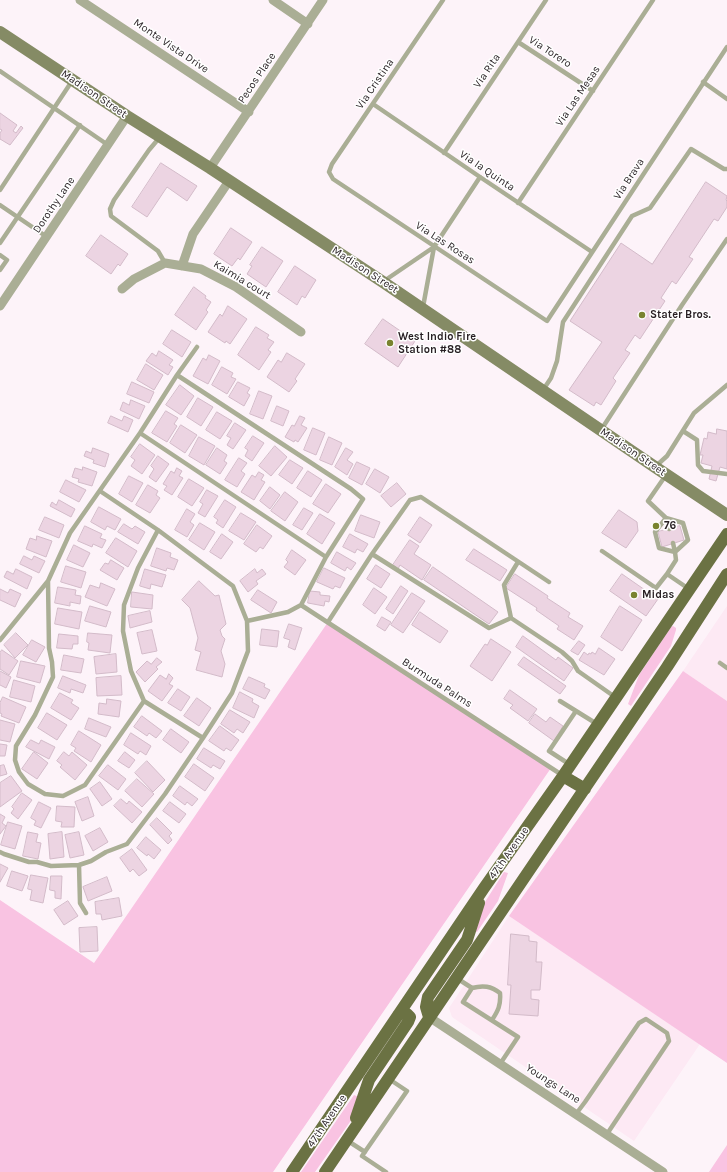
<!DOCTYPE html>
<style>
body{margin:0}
canvas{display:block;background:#fdf3f9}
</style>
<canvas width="727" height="1172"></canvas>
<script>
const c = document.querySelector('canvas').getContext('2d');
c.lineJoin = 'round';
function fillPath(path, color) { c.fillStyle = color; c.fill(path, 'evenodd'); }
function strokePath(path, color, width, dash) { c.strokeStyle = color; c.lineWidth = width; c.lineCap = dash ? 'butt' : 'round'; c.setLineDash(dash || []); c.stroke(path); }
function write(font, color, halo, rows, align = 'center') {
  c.font = font + ' Karla,sans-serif'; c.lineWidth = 3; c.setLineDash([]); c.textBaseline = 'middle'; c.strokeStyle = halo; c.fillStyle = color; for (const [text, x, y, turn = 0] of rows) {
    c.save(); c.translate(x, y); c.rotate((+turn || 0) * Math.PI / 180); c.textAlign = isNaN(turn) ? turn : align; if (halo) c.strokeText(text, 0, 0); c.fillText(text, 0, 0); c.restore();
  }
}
fillPath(new Path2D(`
 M727,606V701L683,671Z
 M509,916L700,1044L634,1141L452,1017L449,1008Z`), '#fde9f4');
fillPath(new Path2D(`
 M328,622L551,768L273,1172H0V900L94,963Z
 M673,626L676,628V630L671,646L631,706L628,704L639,675L671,627Z
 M683,671L727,701V1063L509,916Z
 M504,872L508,873L498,901L477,932L474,931L485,902Z
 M354,1095L359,1097L352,1119L315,1172H301Z
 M727,1145V1172H709Z`), '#f9c3e2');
const building = new Path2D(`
 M0,113L17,125L13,131L16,133L21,126L23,128L10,145L0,139V133L2,130L0,129Z
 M161,163L197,186L187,201L167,187L147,217L132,207Z
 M706,182L727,196L726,200L727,201V207L718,221L714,219L689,257L693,259L676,284L672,281L661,298L665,301L640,339L635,335L625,350L630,353L613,378L616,381L601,405L596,402L594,406L569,390L602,342L570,321L621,243L652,264Z
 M231,228L252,242L240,260L238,258L232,266L214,254Z
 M101,235L128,254L120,266L118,264L111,274L86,256Z
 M262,247L283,261L266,287L247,274L252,266L250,265Z
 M295,266L316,280L305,298L302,296L297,305L278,292Z
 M194,287L206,296L205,298L211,302L206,310L208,312L196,330L175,315Z
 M228,306L247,319L230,344L226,341L225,343L208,332L220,314L222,316Z
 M383,319L415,341L398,367L365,344Z
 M256,327L269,335L267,338L274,342L268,350L271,352L259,370L238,355Z
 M172,330L191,342L182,357L163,344Z
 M159,351L173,360L169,365L173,367L168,375L146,361L152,353L156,356Z
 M287,353L305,364L295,379L297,381L289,392L267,377L278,360L281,362Z
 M209,355L220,361L208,384L193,376L203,358L206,360Z
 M146,364L163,375L154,390L137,380Z
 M222,367L233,373L231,377L236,379L227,394L212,385Z
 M132,382L154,392L149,403L127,394Z
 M238,382L250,388L247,393L250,395L244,406L229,397Z
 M180,385L194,396L181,415L166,405Z
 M259,391L272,396L263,419L250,414Z
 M198,398L213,407L201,426L187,417Z
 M131,400L145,406L139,419L120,410L123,402L129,405Z
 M277,406L289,411L283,426L271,421Z
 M166,411L178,418L174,424L177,426L167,442L152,433Z
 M217,412L232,421L220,439L206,430Z
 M111,416L122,421L124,416L133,420L128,432L108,423Z
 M300,416L305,418L301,425L307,428L298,442L295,440L294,442L285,437L292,425L294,426Z
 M235,423L246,430L233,449L227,445L231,438L227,436Z
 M181,425L197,435L185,453L170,443Z
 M313,428L325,433L316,455L304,450Z
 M717,429L727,431V469L720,467L716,481L709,479L712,466L701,463L703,455H700L704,438L707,439L708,432L716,434Z
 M253,436L264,443L252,461L245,456L248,450L245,448Z
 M199,437L215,446L204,465L189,456Z
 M329,437L342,443L332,465L320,460Z
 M140,444L155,455L142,474L131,466L135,460L131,457Z
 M275,446L287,457L271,476L259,466Z
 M93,448L109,454L105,467L93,463L94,460L84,456L86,451L91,453Z
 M217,448L227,455L224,461L227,463L220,474L206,465Z
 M346,448L353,452L347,460L353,464L347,475L335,467Z
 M158,456L169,464L156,482L149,477L154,469L151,466Z
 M239,458L247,463L241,471L245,474L237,487L225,480Z
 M290,460L303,468L292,484L279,475Z
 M357,462L370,468L362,485L349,478Z
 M83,467L97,472L92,486L78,482L79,479L72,477L75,468L82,470Z
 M177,468L182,471L179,476L183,478L172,495L164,490L167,486L163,484L171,471L174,473Z
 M375,469L389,477L380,493L366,484Z
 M308,471L322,480L311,497L297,488Z
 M259,472L264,475L261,480L265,482L254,500L241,492L252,475L255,477Z
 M129,476L143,483L132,502L119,494Z
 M189,479L204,488L192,506L178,497Z
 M66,480L86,490L79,502L60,492Z
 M397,483L406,494L391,507L381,496Z
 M326,484L341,494L328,513L313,504Z
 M148,485L158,491L156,495L160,498L150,513L136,505Z
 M270,487L280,495L270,509L260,501Z
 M207,490L218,496L205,517L198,513L203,504L200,502Z
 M285,492L298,502L285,521L271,511Z
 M59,500L75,509L71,517L50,506L52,502L56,505Z
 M225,500L236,507L223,528L216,523L218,520L214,517Z
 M99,507L121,519L115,530L107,526L105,530L91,522Z
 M304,508L313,513L302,530L293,525Z
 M187,509L195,514L190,522L194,525L187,537L175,530Z
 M619,510L637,522L638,531L626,548L602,533Z
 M241,513L256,522L244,540L229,531Z
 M320,514L335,523L322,544L307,534Z
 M361,515L380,522L374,538L355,531Z
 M45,517L64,525L59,538L39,530Z
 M420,517L432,525L420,543L408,535Z
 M200,523L215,532L204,550L189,540Z
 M124,524L132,529L135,526L145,532L138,544L118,532Z
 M257,525L272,536L263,549L260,547L256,552L244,544Z
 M85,526L102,534L100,538L106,540L102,548L93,544L92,547L78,541Z
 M680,526L684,540L662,547L658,532Z
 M222,534L233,542L221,559L210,552Z
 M350,534L368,544L363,552L357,549L355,553L343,547Z
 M37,536L52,541L46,557L26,549L30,538L36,540Z
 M116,538L137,551L128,567L106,553Z
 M410,540L419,546L414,554L431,565L422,580L400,565L398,569L393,565Z
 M74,545L90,553L83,567L67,560Z
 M157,548L171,553L170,557L178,560L174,570L167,568L166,571L151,566Z
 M474,549L507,570L500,581L466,560Z
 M292,550L306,560L295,575L284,567L288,562L286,560Z
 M337,552L356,563L351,570L347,567L345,571L331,563Z
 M24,556L32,560L34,556L45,561L39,573L20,564Z
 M111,560L124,568L117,580L100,570L105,563L108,564Z
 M376,565L390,574L381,588L367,579Z
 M66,566L86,572L81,588L61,582Z
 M433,567L498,612L489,624L424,580Z
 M324,568L345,578L340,588L335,586L333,589L317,582Z
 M16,569L32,577L27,589L4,577L7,571L13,574Z
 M145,569L166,575L162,587L151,584L150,589L140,586Z
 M255,569L257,573L262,569L266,574L256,581L258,584L248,592L240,581Z
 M515,574L548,596L547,598L570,613L568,617L583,626L574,640L557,629L559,626L536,610L537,608L506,588Z
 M622,574L658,599L646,616L610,591Z
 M199,581L215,596L219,595L226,624L220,630L222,636L225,639L221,651L225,664L222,677L196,670L201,652L195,650L198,638L190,608L182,600Z
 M101,583L115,589L107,606L85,597L90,585L99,588Z
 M401,586L408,591L393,614L386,609Z
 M58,587L76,590L75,595L81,596L80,604L70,602V606L55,603Z
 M374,588L387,597L375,614L363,605Z
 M0,589L8,593L10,589L21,594L15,607L0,600Z
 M258,590L277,602L271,613L251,600Z
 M310,591L320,592V595L330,596L329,602L325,601L324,606L308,603Z
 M132,592L153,595L152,609L131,607Z
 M412,593L425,601L403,633L391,625Z
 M90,606L111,612L106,627L85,621Z
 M620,606L642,620L622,651L601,637Z
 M58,608L82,612L79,629L55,624Z
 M150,611L152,622L130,628L128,616Z
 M420,612L448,631L440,643L412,625Z
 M382,617L391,622L385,631L377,626Z
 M289,624L302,628L295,650L288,647L290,640L284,638Z
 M262,629L279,631L277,647L260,645Z
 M152,630L157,651L142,654L137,633Z
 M16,633L28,645L15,658L4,645Z
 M88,633L112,635L110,653L88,650L89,643L87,642Z
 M59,634L78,636V644H73L72,649L57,648Z
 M523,636L556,660L558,657L573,668L564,681L516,647Z
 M491,639L511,652L492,681L470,666L485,644L487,645Z
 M32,640L45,647L36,662L23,655Z
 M579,641L585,645L578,655L571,651Z
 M599,648L615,659L604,675L579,660L584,652L588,655L589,653L591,654L592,652L595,654Z
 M2,650L18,661L9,675L0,669V653Z
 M116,654L117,672L96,674L94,657Z
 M64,655L84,659L81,673L61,670Z
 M524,657L566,686L560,694L518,665Z
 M157,658L162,662L156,667L158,669L145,682L136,672L147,661L151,664Z
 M21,661L45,666L40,683L17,677Z
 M0,671L11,677L6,688L0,685Z
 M169,674L173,678L169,684L173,686L162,701L148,691L160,675L166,679Z
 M63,676L86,685L83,693L71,689L70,693L58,688Z
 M121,676L122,695L97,696L96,678Z
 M249,677L265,684L264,687L270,690L265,699L243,689Z
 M14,680L35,686L31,702L10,697Z
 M178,689L190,697L181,711L168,703Z
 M510,690L537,709L528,721L510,708L513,705L504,699Z
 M240,692L253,699L252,702L259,706L254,718L233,708Z
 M60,693L73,700L71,703L79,708L71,720L51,708Z
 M3,697L26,707L19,723L1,716L2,714L0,713V703Z
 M197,698L211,708L199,726L184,716Z
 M107,699L121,701L119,717L98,714L99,703L106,704Z
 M230,710L250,722L243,733L237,729L234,733L221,724Z
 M47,713L67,725L57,740L38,728Z
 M535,714L546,722L550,717L563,726L554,741L529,723Z
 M142,716L162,731L156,738L149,733L147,736L134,727Z
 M89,718L111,727L106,737L85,729Z
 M0,720L15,724L10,742L0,740Z
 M220,726L239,740L231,751L226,748L224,751L209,741Z
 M171,729L189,742L181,753L163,740Z
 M79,731L101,745L91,762L74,751L76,748L71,745Z
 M131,733L151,746L146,755L140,751L138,754L124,745Z
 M31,740L39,744L41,740L55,747L49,759L26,747Z
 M0,744L7,745L5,756H0Z
 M204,748L225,761L220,769L213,765L211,768L197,759Z
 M34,752L48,763L37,779L22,769Z
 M64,752L69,756L72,752L87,765L75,780L60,767L62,765L57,761Z
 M125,752L135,760L129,768L118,761Z
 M147,761L165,780L153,792L135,773Z
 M194,764L214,778L205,791L185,777Z
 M4,765L7,774L0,776V766Z
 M108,765L126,779L118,790L99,776Z
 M11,776L22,791L0,807V783Z
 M137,779L154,794L142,807L125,791Z
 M100,782L112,799L102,806L90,789Z
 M180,786L198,799L192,806L187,802L185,805L173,796Z
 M22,793L32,800L18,819L11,813L14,809L12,807Z
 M88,797L94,816L82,821L75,802Z
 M121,799L127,804L129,801L142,812L132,823L114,806Z
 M39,802L51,808L41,828L34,825L36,821L31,818Z
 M170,802L186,814L179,823L163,811Z
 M57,806L75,807L74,827H61L62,822L56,821Z
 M0,814L5,817L2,823L6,826L0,834Z
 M157,818L172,833L169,836L172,840L168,844L150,825Z
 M8,822L22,826L15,849L1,845Z
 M100,828L108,842L93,851L85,836Z
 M28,832L38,834L36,842L41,843L38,859L23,856Z
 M62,832L64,857L50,859L48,834Z
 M79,832L84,855L70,858L65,835Z
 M146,837L161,850L154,859L148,854L147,856L137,848Z
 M132,849L147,870L139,876L133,869L130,872L120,858Z
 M0,864L8,868L0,882Z
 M12,871L28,876L22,891L7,886Z
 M31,875L48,878L43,903L30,900L32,890L28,889Z
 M51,876H62L61,899L55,898V891L50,890Z
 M107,877L112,891L88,901L83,887Z
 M119,898L122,916L102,920L101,914H96L95,902Z
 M68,901L78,916L64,925L54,910Z
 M97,927L98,951L80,952L79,928Z
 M511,934L529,936V941L537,942L536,962H542L540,990H531V999L539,1000L538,1016L509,1014L511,985H508Z`);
fillPath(building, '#ecd4e2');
strokePath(building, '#d3bbc9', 1);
strokePath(new Path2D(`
 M443,0L332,164L329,172L333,179L547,321L727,47
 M518,42L593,91
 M0,71L108,145
 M703,82L727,99
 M373,104L480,177L592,252
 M160,137L149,150L114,200L110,209L111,216L158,251L165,263
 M444,153L546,0
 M0,190L72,81
 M518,203L653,0
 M0,205L47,237
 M0,243L80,125
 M434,247L480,177
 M0,255L7,260L0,270
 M384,281L434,247L423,307
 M177,375L351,489L363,499L326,557L301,605L288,612L247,621
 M543,390L551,378L557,361L563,322L632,216L650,208L691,149L724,169H727
 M601,430L682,305L727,239
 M683,431L697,440L698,465L703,471L727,474
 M140,433L326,557
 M656,466L667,456L694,413L727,385
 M666,475L648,501L666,518L655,532L659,548L675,552L676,560L667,574
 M666,518L683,523L688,540L675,552L673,543
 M666,518L669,529
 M158,530L138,568L124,605L123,631L131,671L144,701L85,785L63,796L45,794L28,784L19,772L15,760L16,746L35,715L53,677L52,662L49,648L48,581L70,533L140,433L177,375L197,347
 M602,551L656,588L667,574L689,589
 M372,554L489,628L511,618
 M518,562L504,585L511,618L562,652L572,661L578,671L615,697
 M301,605L562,775
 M328,622L372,554L410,500L421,497L549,582
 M0,640L48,581
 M720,663L727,668
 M144,701L203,738
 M560,701L597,724
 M569,764L549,751L576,711
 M0,852L4,854L29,862H37L51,866L79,865L91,861L106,852L127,844L165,794L203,738L232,693L248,651L247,621L233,586L158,530L100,491
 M79,865L80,903L86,913
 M458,979L472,988L463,1002L518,1037L500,1064
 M472,988C483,985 491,986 500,993C501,1005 498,1011 492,1020
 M576,1114L585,1102L639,1023L646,1019L667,1033L669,1041L607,1134
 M348,1141L365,1152
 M386,1172L362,1156L407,1091L389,1079`), '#aaae95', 4.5);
strokePath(new Path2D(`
 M80,0L249,112
 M273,0L308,24
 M210,168L323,0
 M182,266L193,234L229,181
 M122,289L134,279L165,263L201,269L236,287L301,332
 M0,306L127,116
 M429,1017L663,1172`), '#aaae95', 9);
strokePath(new Path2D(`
 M0,32L127,116L210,168L383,282L655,467L727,515`), '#858b65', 12);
strokePath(new Path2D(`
 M563,776L585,789
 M429,1017L426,1007L428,997L467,940L479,903
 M356,1118L369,1080L408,1022L410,1017L407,1014L403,1013L398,1015
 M292,1172L484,888L563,776L727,534
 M325,1172L667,667L727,574`), '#6b7243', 12);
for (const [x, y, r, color] of [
 [642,315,4,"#79832f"],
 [390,343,4,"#79832f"],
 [656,526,4,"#79832f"],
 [634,595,4,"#79832f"]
]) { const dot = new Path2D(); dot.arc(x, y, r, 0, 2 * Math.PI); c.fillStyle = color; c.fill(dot); strokePath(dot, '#fff', 1.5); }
write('11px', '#271f23', '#fff', [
 ["Monte Vista Drive",171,46,34],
 ["Via Torero",550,52,33],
 ["Via Rita",487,71,-56],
 ["Pecos Place",257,78,-56],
 ["Via Cristina",375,84,-56],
 ["Madison Street",94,94,34],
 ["Via Las Mesas",578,96,-56],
 ["Via la Quinta",487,171,34],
 ["Via Brava",629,179,-57],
 ["Dorothy Lane",54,205,-56],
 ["Via Las Rosas",445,243,33],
 ["Madison Street",365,270,33],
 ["Kaimia court",242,280,31],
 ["Madison Street",633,452,34],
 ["Burmuda Palms",437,683,33],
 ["47th Avenue",509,853,-55],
 ["Youngs Lane",553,1084,33],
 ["47th Avenue",327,1121,-56]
]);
write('bold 11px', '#271f23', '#fff', [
 ["Stater Bros.",650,315],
 ["West Indio Fire",398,337],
 ["Station #88",398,350],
 ["76",664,526],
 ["Midas",642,595]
], 'left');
</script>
